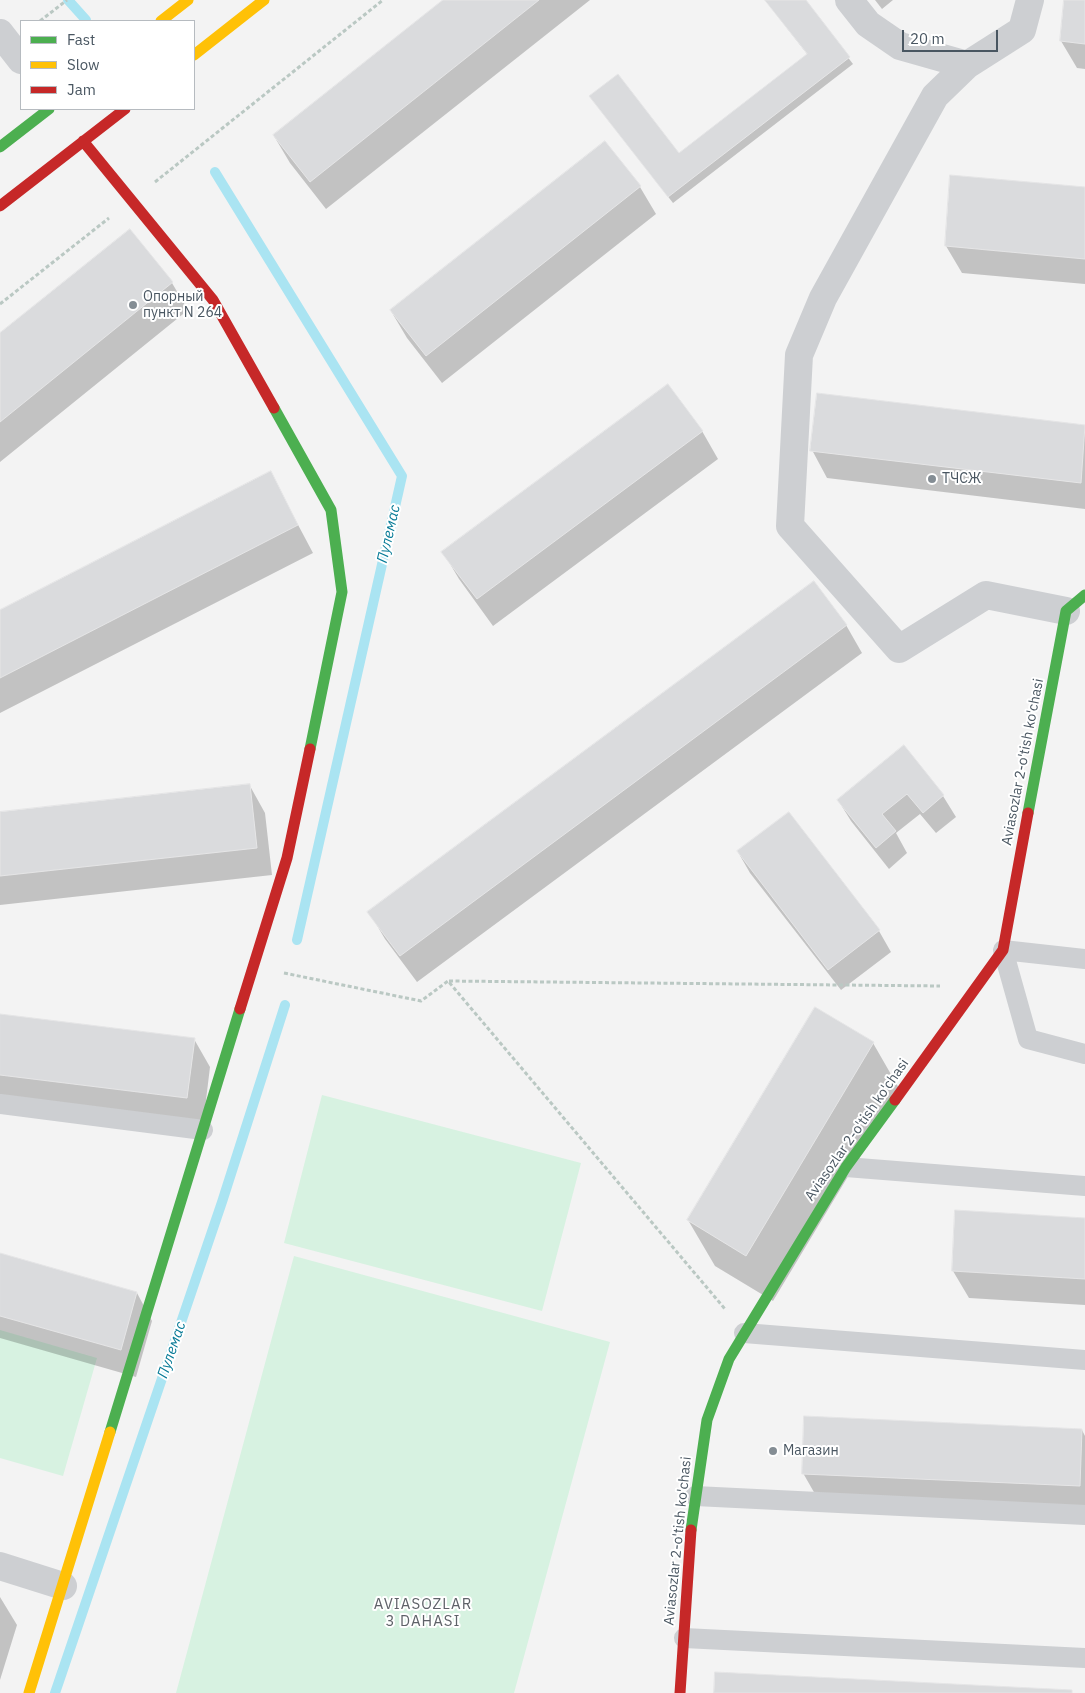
<!DOCTYPE html>
<meta charset="utf-8">
<style>
body{margin:0}
#map{position:relative;width:1085px;height:1693px;overflow:hidden;background:#f3f3f3;font-family:"IBM Plex Sans",sans-serif}
canvas{display:block}
.legend{position:absolute;left:20px;top:20px;width:175px;height:90px;box-sizing:border-box;background:#fff;border:1px solid #b6bbc0;margin:0;padding:6px 9px;list-style:none;font-size:15px;color:#495661}
.legend li{display:flex;align-items:center;gap:10px;height:25px}
.legend b{width:25px;border:1px solid #b6bbc0}
.scale{position:absolute;left:902px;top:30px;width:96px;height:22px;box-sizing:border-box;border:2px solid #495661;border-top:0;padding-left:6px;font-size:15px;line-height:18px;white-space:nowrap;color:#495661;-webkit-text-stroke:4px #fff;paint-order:stroke}
</style>
<div id="map">
<canvas width="1085" height="1693"></canvas>
<ul class="legend">
<li><b style="height:6px;background:#4caf50"></b>Fast</li>
<li><b style="height:6px;background:#ffc107"></b>Slow</li>
<li><b style="height:6px;background:#c62828"></b>Jam</li>
</ul>
<div class="scale">20 m</div>
</div>
<script>
const c = document.querySelector('canvas').getContext('2d');
c.lineJoin = 'round';
function fillPath(path, color) { c.fillStyle = color; c.fill(path, 'evenodd'); }
function strokePath(path, color, width, dash) { c.strokeStyle = color; c.lineWidth = width; c.lineCap = dash ? 'butt' : 'round'; c.setLineDash(dash || []); c.stroke(path); }
function write(font, color, halo, rows, align = 'center') {
  c.font = font + ' "IBM Plex Sans",sans-serif'; c.lineWidth = 4; c.setLineDash([]); c.textBaseline = 'middle'; c.strokeStyle = halo; c.fillStyle = color; for (const [text, x, y, turn = 0] of rows) {
    c.save(); c.translate(x, y); c.rotate((+turn || 0) * Math.PI / 180); c.textAlign = isNaN(turn) ? turn : align; if (halo) c.strokeText(text, 0, 0); c.fillText(text, 0, 0); c.restore();
  }
}
fillPath(new Path2D(`
 M322,1095L581,1163L542,1311L284,1243Z
 M294,1256L610,1342L514,1693H176Z
 M0,1330L97,1358L63,1476L0,1458Z`), '#d7f2e1');
fillPath(new Path2D(`
 M445,0H590L326,209L290,163L274,136Z
 M765,0H804L853,64L673,203L595,103L679,155L808,55Z
 M875,0H893L882,9Z
 M1065,0H1085V69L1077,68L1061,41Z
 M605,143L640,187L656,214L442,383L407,338L391,311Z
 M1085,188V284L962,273L946,246Z
 M130,230L172,283L188,310L0,462V335Z
 M818,394L1085,427V509L827,478L812,450Z
 M702,431L718,459L493,626L459,579L443,552Z
 M270,472L313,553L0,713V611Z
 M846,625L862,653L417,982L385,939L369,912Z
 M904,747L943,796L956,817L936,833L920,814L896,833L907,853L889,869L851,821L838,800Z
 M250,786L265,813L272,875L0,905V813Z
 M738,852L879,931L891,952L841,990L750,873Z
 M0,1015L194,1039L210,1067L203,1125L0,1100Z
 M873,1043L900,1090L773,1301L715,1266L688,1220Z
 M1085,1219V1305L969,1298L953,1271Z
 M0,1254L137,1293L152,1321L136,1377L0,1338Z
 M1082,1430L1085,1436V1513L819,1501L803,1473Z
 M0,1597L17,1625L0,1680Z`), '#0003');
strokePath(new Path2D(`
 M68,0L86,20
 M215,172L402,476L297,940
 M55,1693L222,1202L285,1005`), '#aae4f2', 10);
const building = new Path2D(`
 M443,0H539L310,182L273,135Z
 M765,0H806L850,57L668,197L589,96L618,74L679,153L807,54Z
 M1064,0H1085V44L1060,41Z
 M605,141L641,186L426,356L390,310Z
 M950,175L1085,187V259L945,246Z
 M130,229L173,282L0,422V333Z
 M668,384L703,431L477,599L441,552Z
 M817,393L1085,425L1081,483L810,451Z
 M271,471L298,525L0,678V610Z
 M814,581L847,625L400,956L367,912Z
 M904,745L944,795L923,813L907,794L882,814L896,831L876,848L837,800Z
 M250,784L257,848L0,876V812Z
 M789,812L880,930L828,970L737,851Z
 M815,1007L874,1042L746,1256L687,1220Z
 M0,1014L195,1038L187,1098L0,1075Z
 M955,1210L1085,1218V1279L952,1271Z
 M0,1253L137,1292L121,1350L0,1316Z
 M804,1416L1082,1429L1080,1486L802,1474Z
 M715,1672L1072,1690V1693H714Z`);
fillPath(building, '#dadbdd');
strokePath(building, '#e5e5e6', 1);
strokePath(new Path2D(`
 M40,21L67,0
 M155,182L383,0
 M0,304L109,218
 M284,973L421,1001L448,981L725,1309
 M449,981L940,986`), '#bac8c3', 3, [4, 2.5]);
strokePath(new Path2D(`
 M1085,959L1003,950L1028,1039L1085,1054
 M0,1104L203,1130
 M846,1167L1085,1186
 M744,1333L1085,1360
 M695,1496L1085,1515
 M684,1638L1085,1658`), '#cdcfd2', 20);
strokePath(new Path2D(`
 M849,0L868,24L900,46L967,65L935,96L823,298L799,355L790,526L899,649L986,595L1066,611
 M0,33L21,60
 M967,65L1022,30L1030,0
 M0,1566L63,1586`), '#cdcfd2', 28);
strokePath(new Path2D(`
 M0,147L49,109
 M274,408L331,510L342,592L310,749
 M1028,813L1066,611L1085,595
 M110,1432L240,1009
 M691,1530L707,1420L729,1359L846,1167L895,1100`), '#4caf50', 11);
strokePath(new Path2D(`
 M161,21L188,0
 M194,55L264,0
 M29,1693L110,1432`), '#ffc107', 11);
strokePath(new Path2D(`
 M83,141L213,300L274,408
 M0,206L125,109
 M240,1009L287,858L310,749
 M895,1100L1003,950L1028,813
 M680,1693L691,1530`), '#c62828', 11);
for (const [x, y, r, color] of [
 [133,305,5,"#848d94"],
 [932,479,5,"#848d94"],
 [773,1451,5,"#848d94"]
]) { const dot = new Path2D(); dot.arc(x, y, r, 0, 2 * Math.PI); c.fillStyle = color; c.fill(dot); strokePath(dot, '#fff', 2); }
write('14px', '#495661', '#fff', [
 ["Опорный",143,297],
 ["пункт N 264",143,313],
 ["ТЧСЖ",942,479],
 ["Магазин",783,1451]
], 'left');
write('14px', '#495661', '#fff', [
 ["Aviasozlar 2-o'tish ko'chasi",1023,762,-79],
 ["Aviasozlar 2-o'tish ko'chasi",857,1130,-55],
 ["Aviasozlar 2-o'tish ko'chasi",678,1541,-84]
]);
write('italic 15px', '#077b97', '#fff', [
 ["Пулемас",389,534,-77],
 ["Пулемас",172,1350,-71]
]);
c.letterSpacing = '1px';
write('15px', '#5e6268', '#fff', [
 ["AVIASOZLAR",423,1605],
 ["3 DAHASI",423,1622]
]);
c.letterSpacing = '0px';
</script>
